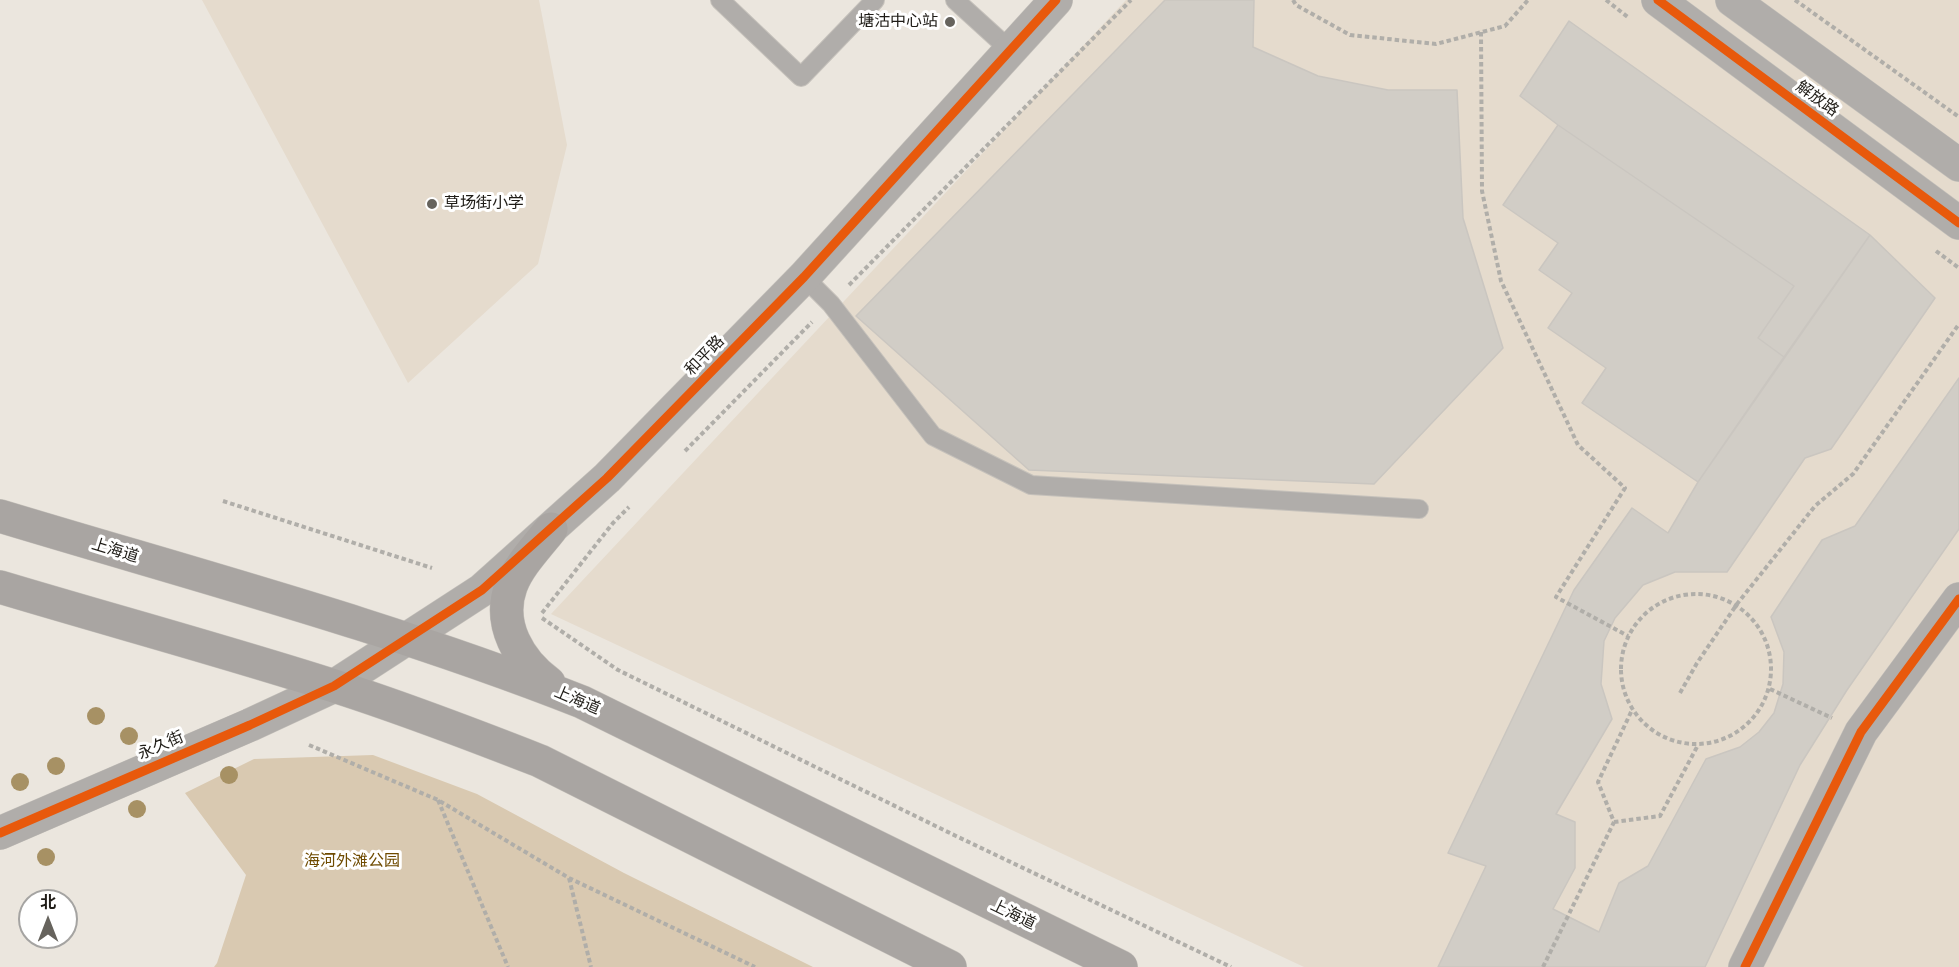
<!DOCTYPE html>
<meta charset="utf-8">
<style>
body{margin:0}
#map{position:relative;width:1959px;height:967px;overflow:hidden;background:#ebe6de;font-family:"Space Grotesk","Noto Sans SC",sans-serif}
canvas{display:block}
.north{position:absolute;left:18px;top:889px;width:60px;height:60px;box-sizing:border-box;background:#fff;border:2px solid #a5a4a2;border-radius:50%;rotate:0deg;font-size:16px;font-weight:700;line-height:24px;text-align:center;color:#1f1c17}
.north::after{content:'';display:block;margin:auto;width:21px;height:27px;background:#66635d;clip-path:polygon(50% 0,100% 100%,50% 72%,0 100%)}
</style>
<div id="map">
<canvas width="1959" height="967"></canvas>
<div class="north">北</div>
</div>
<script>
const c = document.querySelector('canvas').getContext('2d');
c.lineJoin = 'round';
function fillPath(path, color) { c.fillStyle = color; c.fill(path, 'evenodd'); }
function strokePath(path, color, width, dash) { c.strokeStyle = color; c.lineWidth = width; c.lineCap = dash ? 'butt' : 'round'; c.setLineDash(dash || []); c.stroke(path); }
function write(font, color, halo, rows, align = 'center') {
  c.font = font + ' "Space Grotesk","Noto Sans SC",sans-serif'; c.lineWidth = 6; c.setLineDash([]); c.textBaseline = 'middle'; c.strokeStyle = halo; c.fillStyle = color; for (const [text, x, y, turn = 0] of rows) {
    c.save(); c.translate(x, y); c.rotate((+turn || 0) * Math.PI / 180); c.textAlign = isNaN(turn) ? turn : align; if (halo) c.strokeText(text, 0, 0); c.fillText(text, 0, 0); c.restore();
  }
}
fillPath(new Path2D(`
 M202,0H539L567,145L538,264L408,383Z
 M1126,0H1959V967H1304L551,614Z`), '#e5dbcd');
fillPath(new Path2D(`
 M373,755L477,794L624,873L813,967H214L217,963L246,875L185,793L254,759Z`), '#d9c9b1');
const building = new Path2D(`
 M1165,0H1254L1253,47L1318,76L1388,90H1457L1463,218L1503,348L1374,484L1029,470L856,316Z
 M1569,21L1870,235L1784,357L1758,338L1794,286L1558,125L1520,96Z
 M1558,125L1794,286L1758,338L1784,357L1698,482L1582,403L1606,368L1548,328L1572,293L1539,270L1558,243L1503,205Z
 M1870,235L1935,298L1831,449L1805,458L1727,572H1675L1643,585L1615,618L1604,641L1601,684L1612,719L1556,814L1575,822V868L1553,909L1599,932L1619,883L1648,866L1706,759L1740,747L1759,732L1774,713L1783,684L1784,652L1771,617L1822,540L1855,526L1959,378V529L1847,690L1800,765L1705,967H1438L1486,866L1448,853L1574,590L1632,508L1668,533L1698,482Z`);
fillPath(building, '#d1cdc6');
strokePath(building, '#cac6c0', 1.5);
const service = new Path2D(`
 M720,0L801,77L875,0
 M955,0L1010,50
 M804,277L831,304L933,436L1031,485L1419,509`);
const minor = new Path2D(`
 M1745,967L1861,732L1959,599`);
const tertiary = new Path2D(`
 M1658,0L1959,223
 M1732,0L1959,165
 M0,833L250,725L334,686L482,590L607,478L804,277L1056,0`);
const primary = new Path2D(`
 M0,516C195,575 392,627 582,702L1121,967
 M0,587C110,620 221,650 331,685C401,707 471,734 540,761L950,967
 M549,683C519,661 497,624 511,586C519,565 537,547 551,529`);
strokePath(service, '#c5c1bb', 20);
strokePath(minor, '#c5c1bb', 34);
strokePath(tertiary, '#c5c1bb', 34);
strokePath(primary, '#c5c1bb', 34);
strokePath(new Path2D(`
 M1293,0L1296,5L1350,35L1436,44L1505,26L1528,0
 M1606,0L1629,18
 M1795,0L1959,117
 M1481,32L1482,191L1501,281L1578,445L1625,488L1556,597L1628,636
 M1936,251L1959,268
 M849,285L1131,0
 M685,451L812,322
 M223,501L432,568
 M1621 669a75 75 0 1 1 150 0a75 75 0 1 1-150 0Z
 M542,613L613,523L629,507
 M542,618L618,670L956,836L1231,967
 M1770,689L1832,718
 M1680,693L1697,663L1737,604L1815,506L1853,474L1959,324
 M309,745L438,800L569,878L755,967
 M438,800L508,967
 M1614,822L1660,816L1698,745
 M569,878L591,967
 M1543,967L1614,822L1598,782L1632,710`), '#b0aea9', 4, [4.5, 3]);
strokePath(service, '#b0adaa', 18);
strokePath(minor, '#b0adaa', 33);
strokePath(tertiary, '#b0adaa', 33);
strokePath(primary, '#a9a5a2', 33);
strokePath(new Path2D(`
 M1658,0L1959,223
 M0,833L250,725L334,686L482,590L607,478L804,277L1056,0
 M1745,967L1861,732L1959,599`), '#e8590c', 9);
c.fillStyle = '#a79164';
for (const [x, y] of [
 [96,716],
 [129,736],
 [56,766],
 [229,775],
 [20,782],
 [137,809],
 [46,857]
]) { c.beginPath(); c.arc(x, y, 9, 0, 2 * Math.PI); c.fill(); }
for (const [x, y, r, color] of [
 [950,22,6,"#66635d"],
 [432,204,6,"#66635d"]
]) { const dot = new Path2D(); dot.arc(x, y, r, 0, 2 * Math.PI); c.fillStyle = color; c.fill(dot); strokePath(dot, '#fff', 2); }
write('16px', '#1f1c17', '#fff', [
 ["塘沽中心站",938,22],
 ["草场街小学",444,204,"left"]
], 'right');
write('16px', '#1f1c17', '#fff', [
 ["解放路",1817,99,36],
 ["和平路",705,356,-46],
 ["上海道",115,551,17],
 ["上海道",577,701,23],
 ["永久街",161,746,-23],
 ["上海道",1013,915,26]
]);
write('16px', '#6f4b00', '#fff', [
 ["海河外滩公园",352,862]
]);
</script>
